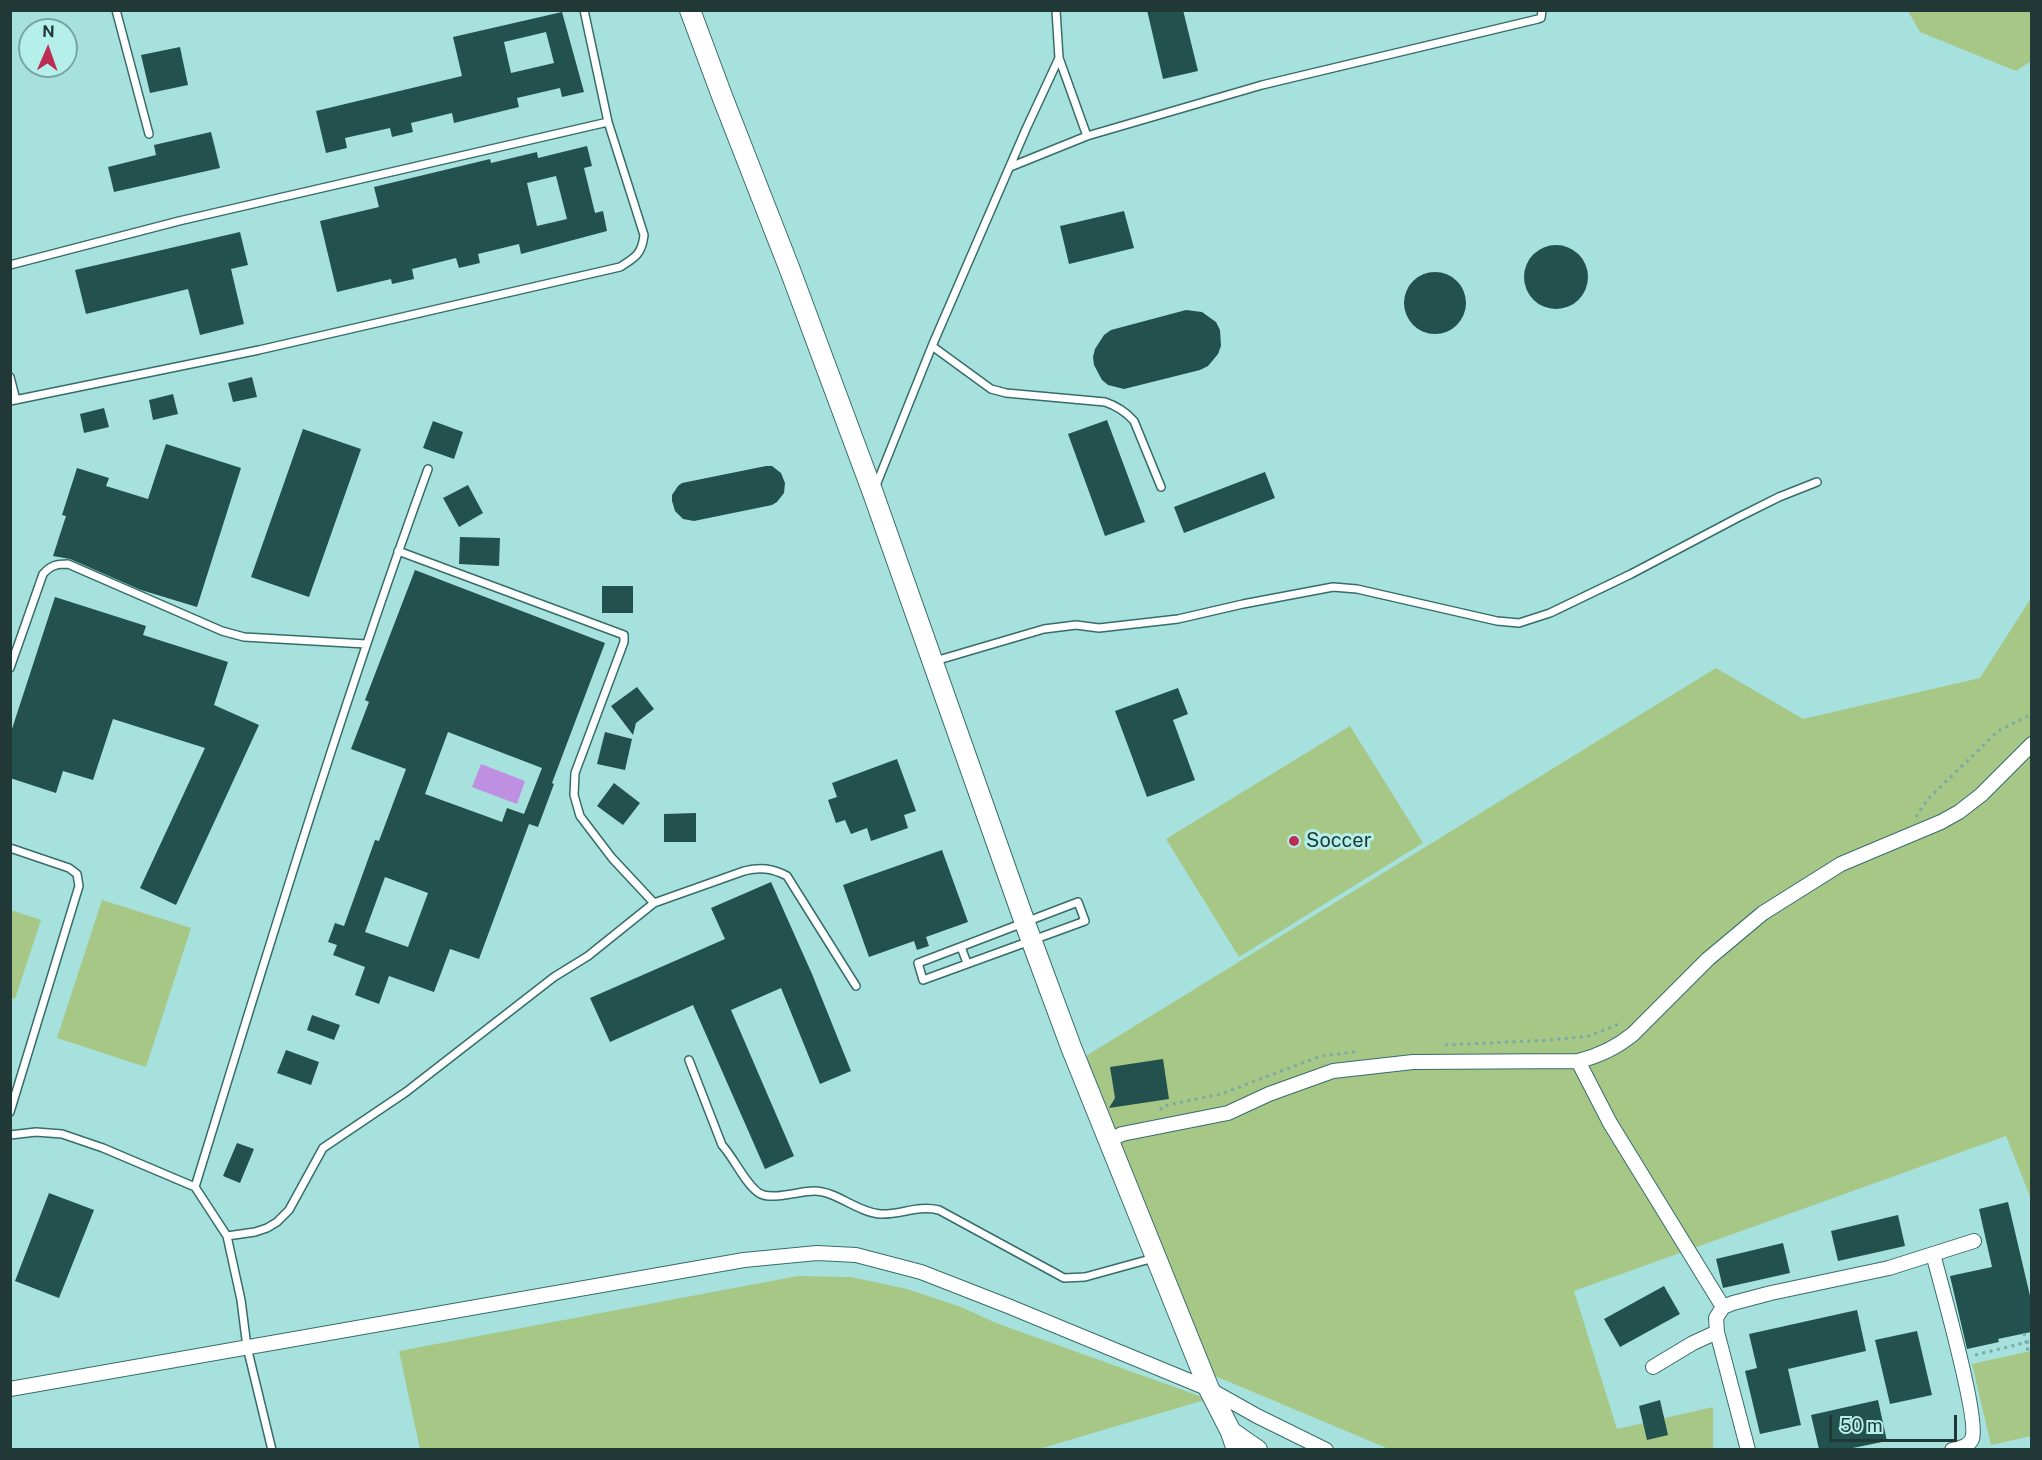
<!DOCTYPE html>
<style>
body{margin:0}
#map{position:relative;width:2042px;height:1460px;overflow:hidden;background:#a7e1dd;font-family:"Public Sans",sans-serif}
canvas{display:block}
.frame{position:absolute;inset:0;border:12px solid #203836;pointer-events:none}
.north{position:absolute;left:18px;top:18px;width:60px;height:60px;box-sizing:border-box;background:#b4efea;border:2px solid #79a6a2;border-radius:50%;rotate:2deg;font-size:16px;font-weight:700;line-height:24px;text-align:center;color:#203836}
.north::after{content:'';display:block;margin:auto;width:21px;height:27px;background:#bd2d53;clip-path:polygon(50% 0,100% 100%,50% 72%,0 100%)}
.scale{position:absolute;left:1829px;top:1415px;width:128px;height:27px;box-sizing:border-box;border:3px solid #203836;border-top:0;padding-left:8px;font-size:18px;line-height:21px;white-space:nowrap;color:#203836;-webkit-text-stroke:4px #b4efea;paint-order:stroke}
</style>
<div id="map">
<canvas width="2042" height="1460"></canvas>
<div class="frame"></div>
<div class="north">N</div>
<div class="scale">50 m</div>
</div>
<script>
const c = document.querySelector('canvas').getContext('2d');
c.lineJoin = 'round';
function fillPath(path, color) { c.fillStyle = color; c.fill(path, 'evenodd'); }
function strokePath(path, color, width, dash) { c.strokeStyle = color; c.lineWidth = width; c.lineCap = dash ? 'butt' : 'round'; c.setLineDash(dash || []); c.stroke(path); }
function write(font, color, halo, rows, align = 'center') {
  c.font = font + ' "Public Sans",sans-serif'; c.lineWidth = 6; c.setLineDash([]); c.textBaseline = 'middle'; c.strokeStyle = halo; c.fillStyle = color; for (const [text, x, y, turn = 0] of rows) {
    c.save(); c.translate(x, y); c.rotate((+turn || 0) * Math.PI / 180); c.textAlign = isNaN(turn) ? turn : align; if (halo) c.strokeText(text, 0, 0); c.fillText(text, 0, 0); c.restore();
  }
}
fillPath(new Path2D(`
 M1908,11H2031V61L2016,71L1920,32Z
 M2031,598V1199L2006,1136L1574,1291L1617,1429L1713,1407V1449H1389L1196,1368L1086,1056L1716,668L1803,719L1980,678Z
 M1350,726L1423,843L1239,957L1166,839Z
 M102,900L191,928L146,1067L57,1038Z
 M11,910L41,920L15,999L11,997Z
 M798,1276L851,1277L907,1289L961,1307L996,1323L1208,1399L1039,1449H420L399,1351Z
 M2031,1351V1436L1991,1445L1972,1364Z`), '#a6c786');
fillPath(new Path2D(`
 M481,764L525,781L517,804L472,787Z`), '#bf8fe1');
fillPath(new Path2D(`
 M1147,10H1183L1198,71L1163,79Z
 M562,12L584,92L562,97L560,88L517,98L519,107L454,123L452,113L411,123L413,132L392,137L390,128L345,138L347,148L326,153L316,111L462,76L453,37ZM546,32L554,63L511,73L504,42Z
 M180,47L188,85L150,93L141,55Z
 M211,132L220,168L114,192L108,167L156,155L154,145Z
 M587,146L592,166L584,168L595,213L603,211L607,231L521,254L519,244L478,254L480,263L459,268L456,258L412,269L414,279L392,284L391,279L337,292L320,221L379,207L374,187L490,159L491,163L537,152L538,158ZM556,176L567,219L537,226L527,183Z
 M1124,211L1134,248L1069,264L1060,226Z
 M240,232L248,265L231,269L244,324L200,335L188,289L86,314L75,270Z
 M1524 277a32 32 0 1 1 64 0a32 32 0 1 1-64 0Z
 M1404 303a31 31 0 1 1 62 0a31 31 0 1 1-62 0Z
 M1186,310L1202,312L1216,322L1220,330L1221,346L1218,354L1208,366L1200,370L1124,389L1108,385L1102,380L1094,365L1093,357L1095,349L1104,335L1111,330Z
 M252,377L257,397L233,402L228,383Z
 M173,394L178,414L153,420L149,400Z
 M104,408L109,427L84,433L80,414Z
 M1107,420L1145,522L1105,536L1068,434Z
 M433,421L463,432L454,459L423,448Z
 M303,429L361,449L309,597L251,577Z
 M166,444L241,468L197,607L141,590L70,559L53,556L66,516L62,515L77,468L109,478L106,486L148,499Z
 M766,466H772L781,473L785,483L784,493L777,502L772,505L694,521L683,519L675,511L672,501V495L678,486L682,483Z
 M1265,472L1275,498L1184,533L1174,507Z
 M468,485L483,513L459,527L443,498Z
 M460,537L500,538L499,566L459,564Z
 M415,570L605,643L552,783L554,784L538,827L529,824L479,959L450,949L434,992L389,976L379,1004L355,995L365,967L333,955L337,945L328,942L335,923L344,926L375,840L379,841L406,769L351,749L369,702L365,700ZM448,732L542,768L524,814L507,808L502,822L425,794ZM385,877L428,893L408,947L365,932Z
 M602,586H633V613H602Z
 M55,597L146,626L143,635L228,662L214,705L259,725L176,905L140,888L205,748L113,719L93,780L63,771L56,793L10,778V735Z
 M637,687L654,709L636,723L633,735L611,706Z
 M1178,688L1188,714L1173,720L1195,780L1147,797L1115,711Z
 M605,732L632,739L625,770L597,764Z
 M897,759L916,811L904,815L908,828L871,841L867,828L851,834L845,820L836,823L828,800L837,797L832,783Z
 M614,783L640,803L623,825L597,806Z
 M696,813V842H664V814Z
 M942,850L968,922L926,937L929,946L917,950L914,941L869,957L843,885Z
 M771,882L812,974L851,1071L820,1084L781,988L731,1010L794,1156L765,1169L693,1005L610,1042L590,998L725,939L711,908Z
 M312,1015L340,1025L334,1040L307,1030Z
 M286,1050L319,1062L311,1085L277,1073Z
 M1163,1059L1169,1099L1109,1108L1115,1098L1110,1067Z
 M237,1143L254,1149L240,1183L223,1176Z
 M49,1193L94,1210L59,1298L15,1281Z
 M2008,1202L2031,1300V1332L1998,1339L1999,1342L1967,1349L1950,1276L1992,1267L1979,1209Z
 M1898,1215L1905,1246L1838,1261L1831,1231Z
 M1783,1243L1790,1273L1723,1288L1716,1259Z
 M1664,1286L1680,1314L1620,1347L1604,1319Z
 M1857,1310L1866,1351L1788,1369L1801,1425L1760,1434L1745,1371L1757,1368L1749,1334Z
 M1917,1331L1932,1395L1890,1404L1875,1340Z
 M1660,1400L1668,1435L1647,1440L1639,1406Z
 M1878,1400L1887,1441L1848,1449H1819L1811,1415Z`), '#22514e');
const lane = new Path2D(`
 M116,10L149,134
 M1056,10L1059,58L1087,136
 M1010,167L1087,136L1262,85L1538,19L1541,18L1542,10
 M10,265L179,221L608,122
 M932,346L991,389L1006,393L1105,402C1117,406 1125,411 1134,421L1161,487
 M10,377L16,400
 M10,401L259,350L620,267C635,258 642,254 644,235L608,122L584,10
 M875,488L932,346L1026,129L1059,58
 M398,551L624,635V642L575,773L574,795L580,816L612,858L654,903
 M935,661L1044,629L1076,625L1099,628L1178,619L1243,604L1333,587L1357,589L1497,621L1519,623L1550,613L1631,574L1739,517L1779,497L1817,482
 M10,668L43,574C51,565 57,564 68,564L222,631L244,637L366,644
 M10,848L69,868L77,874L79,886L10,1112
 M1078,902L1085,921L923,980L918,963L921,962Z
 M961,947L967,963
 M689,1060L722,1145C734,1158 746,1185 759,1193C771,1201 799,1191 814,1191C836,1191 857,1212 880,1214C901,1215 916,1205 939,1210L1064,1278L1085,1277L1154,1258
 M10,1135L36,1132L62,1134L103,1148L195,1187L227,1236L241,1300L247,1347L272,1450
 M195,1187C269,947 342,705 428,469
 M227,1236L255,1232L267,1228L277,1222L289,1210L323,1148L406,1092L554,977L588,956L654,903L744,871C760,867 772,868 787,876L856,986`);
const street = new Path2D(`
 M1578,1061L1610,1123L1723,1307
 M1110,1140L1122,1134L1228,1113L1269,1094L1333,1071L1413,1062L1578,1061C1599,1056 1616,1048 1633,1034L1708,959L1763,913L1841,864L1941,822L1959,812L1981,795L2032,744
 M1933,1254C1940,1281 1980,1421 1972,1439C1968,1447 1960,1448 1952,1450
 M1653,1367L1693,1343L1717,1332
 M10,1389L744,1260L817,1253L856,1255L921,1272L1008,1306L1209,1389L1257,1416L1326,1450
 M1748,1450L1717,1332L1716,1318L1723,1307L1733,1303L1771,1293L1889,1268L1974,1241`);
const secondary = new Path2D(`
 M690,10L722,96L790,270L873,493L1025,923L1071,1047L1209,1389L1231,1432L1237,1450
 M1231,1432L1257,1450`);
strokePath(lane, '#356d6a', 10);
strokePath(street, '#356d6a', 16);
strokePath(secondary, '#356d6a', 22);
strokePath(new Path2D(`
 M1916,817L1928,799L1998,731L2032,714
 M1445,1045L1552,1040L1589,1036L1619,1024
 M1160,1110L1163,1106L1221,1094L1321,1056L1355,1052
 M2024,1333L2028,1351
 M1975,1355L2032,1341`), '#7caba7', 3, [3, 4.5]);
strokePath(lane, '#fff', 7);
strokePath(street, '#fff', 14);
strokePath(secondary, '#fff', 20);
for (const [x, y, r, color] of [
 [1294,841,6,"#bd2d53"]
]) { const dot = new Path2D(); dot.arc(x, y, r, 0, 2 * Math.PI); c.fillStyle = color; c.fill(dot); strokePath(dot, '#b4efea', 2); }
write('20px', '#203836', '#b4efea', [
 ["Soccer",1306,841]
], 'left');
</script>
